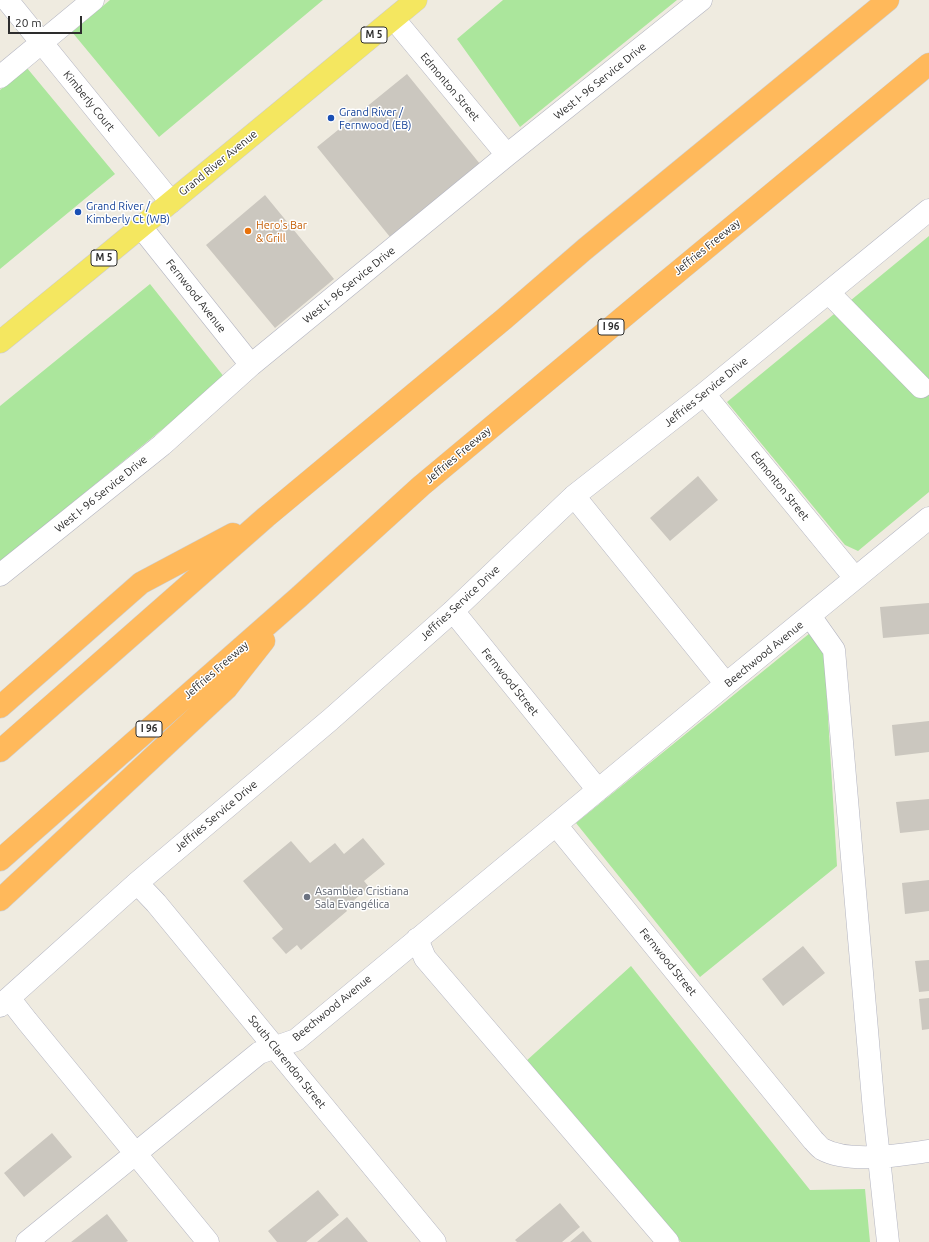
<!DOCTYPE html>
<meta charset="utf-8">
<style>
body{margin:0}
#map{position:relative;width:929px;height:1242px;overflow:hidden;background:#efebe0;font-family:Ubuntu,sans-serif}
canvas{display:block}
.scale{position:absolute;left:8px;top:16px;width:74px;height:18px;box-sizing:border-box;border:2px solid #2d2d2d;border-top:0;padding-left:5px;font-size:12px;line-height:14px;white-space:nowrap;color:#2d2d2d;-webkit-text-stroke:3px #fff;paint-order:stroke}
</style>
<div id="map">
<canvas width="929" height="1242"></canvas>
<div class="scale">20 m</div>
</div>
<script>
const c = document.querySelector('canvas').getContext('2d');
c.lineJoin = 'round';
function fillPath(path, color) { c.fillStyle = color; c.fill(path, 'evenodd'); }
function strokePath(path, color, width, dash) { c.strokeStyle = color; c.lineWidth = width; c.lineCap = dash ? 'butt' : 'round'; c.setLineDash(dash || []); c.stroke(path); }
function write(font, color, halo, rows, align = 'center') {
  c.font = font + ' Ubuntu,sans-serif'; c.lineWidth = 3; c.setLineDash([]); c.textBaseline = 'middle'; c.strokeStyle = halo; c.fillStyle = color; for (const [text, x, y, turn = 0] of rows) {
    c.save(); c.translate(x, y); c.rotate((+turn || 0) * Math.PI / 180); c.textAlign = isNaN(turn) ? turn : align; if (halo) c.strokeText(text, 0, 0); c.fillText(text, 0, 0); c.restore();
  }
}
fillPath(new Path2D(`
 M110,0H323L159,137L72,32Z
 M503,0H677L520,127L457,39Z
 M27,68L115,174L0,269V90Z
 M929,236V492L858,551L845,545L727,402Z
 M150,284L225,378L0,562V406Z
 M810,633L824,650L837,866L700,977L576,823Z
 M631,966L810,1190L865,1189L870,1242H681L525,1062Z`), '#abe69c');
fillPath(new Path2D(`
 M407,74L480,164L390,237L317,147Z
 M265,195L334,279L275,328L206,245Z
 M698,476L718,500L670,541L650,518Z
 M929,603V634L883,638L880,607Z
 M929,721V752L895,756L892,725Z
 M929,799V830L900,833L896,802Z
 M363,838L385,864L364,881L369,887L345,908L347,911L301,950L297,945L286,954L272,938L283,929L243,881L291,841L310,863L335,843L344,854Z
 M929,880V911L905,914L902,883Z
 M803,946L825,973L783,1006L762,979Z
 M929,960V991L919,992L915,961Z
 M929,998V1029L922,1030L919,999Z
 M52,1133L72,1157L24,1197L4,1173Z
 M318,1190L339,1215L306,1242H277L268,1231Z
 M560,1203L580,1227L562,1242H517L515,1240Z
 M107,1214L128,1241L126,1242H71Z
 M347,1217L368,1242H317Z
 M583,1231L592,1242H570Z`), '#cbc7bf');
const minor = new Path2D(`
 M7,0L171,202
 M394,19L507,155
 M0,77L93,0
 M141,227L251,365
 M829,293L921,387
 M704,394L855,578
 M574,496L726,684
 M0,575L162,445L251,365L507,155L701,0
 M453,611L598,790
 M810,616L834,650L874,1111L888,1242
 M556,825L813,1140C816,1143 819,1147 822,1149C850,1164 899,1155 929,1151
 M137,883L156,903L435,1242
 M417,939L425,958L668,1242
 M9,998L27,1021L208,1242
 M0,1006L137,883L330,720L453,611L574,496L704,394L929,210
 M27,1242L259,1053L296,1040L726,684L929,518`);
const major = new Path2D(`
 M0,342L114,249L416,0`);
const highway = new Path2D(`
 M0,707L141,583L233,534
 M0,751L266,517L504,319L585,249L888,0
 M0,860L299,597L421,486L651,294L929,64
 M0,900L227,688L264,641`);
strokePath(minor, '#b3b4c1', 23);
strokePath(major, '#cdcdcd', 23);
strokePath(highway, '#cdcdcd', 23);
strokePath(minor, '#fff', 22);
strokePath(major, '#f4e760', 22);
strokePath(highway, '#ffb95b', 22);
for (const [x, y, r, color] of [
 [331,118,4,"#1a4fb4"],
 [78,212,4,"#1a4fb4"],
 [248,231,4,"#e8710a"],
 [307,897,4,"#6b7280"]
]) { const dot = new Path2D(); dot.arc(x, y, r, 0, 2 * Math.PI); c.fillStyle = color; c.fill(dot); strokePath(dot, '#fff', 1.5); }
for (const [x, y, w] of [
 [374,35,26],
 [104,258,26],
 [611,327,26],
 [149,729,26]
]) { const box = new Path2D(); box.roundRect(x - w / 2, y - 8, w, 16, 3); c.fillStyle = '#fff'; c.fill(box); strokePath(box, '#2d2d2d', 1); }
write('bold 10px', '#2d2d2d', null, [
 ["M 5",374,35],
 ["M 5",104,258],
 ["I 96",611,327],
 ["I 96",149,729]
]);
write('11px', '#2d2d2d', '#fff', [
 ["West I- 96 Service Drive",600,81,-39],
 ["Edmonton Street",450,87,50],
 ["Kimberly Court",89,101,51],
 ["Grand River Avenue",218,163,-39],
 ["Jeffries Freeway",707,247,-39],
 ["West I- 96 Service Drive",349,285,-39],
 ["Fernwood Avenue",196,296,52],
 ["Jeffries Service Drive",706,392,-39],
 ["Jeffries Freeway",458,455,-40],
 ["Edmonton Street",780,486,51],
 ["West I- 96 Service Drive",101,494,-39],
 ["Jeffries Service Drive",460,603,-43],
 ["Beechwood Avenue",764,654,-39],
 ["Jeffries Freeway",216,670,-41],
 ["Fernwood Street",510,682,51],
 ["Jeffries Service Drive",216,816,-40],
 ["Fernwood Street",668,962,51],
 ["Beechwood Avenue",332,1008,-39],
 ["South Clarendon Street",287,1062,51]
]);
write('11px', '#164399', '#fff', [
 ["Grand River /",339,112],
 ["Fernwood (EB)",339,125],
 ["Grand River /",86,206],
 ["Kimberly Ct (WB)",86,219]
], 'left');
write('11px', '#c56008', '#fff', [
 ["Hero's Bar",256,225],
 ["& Grill",256,238]
], 'left');
write('11px', '#5b616d', '#fff', [
 ["Asamblea Cristiana",315,891],
 ["Sala Evangélica",315,904]
], 'left');
</script>
